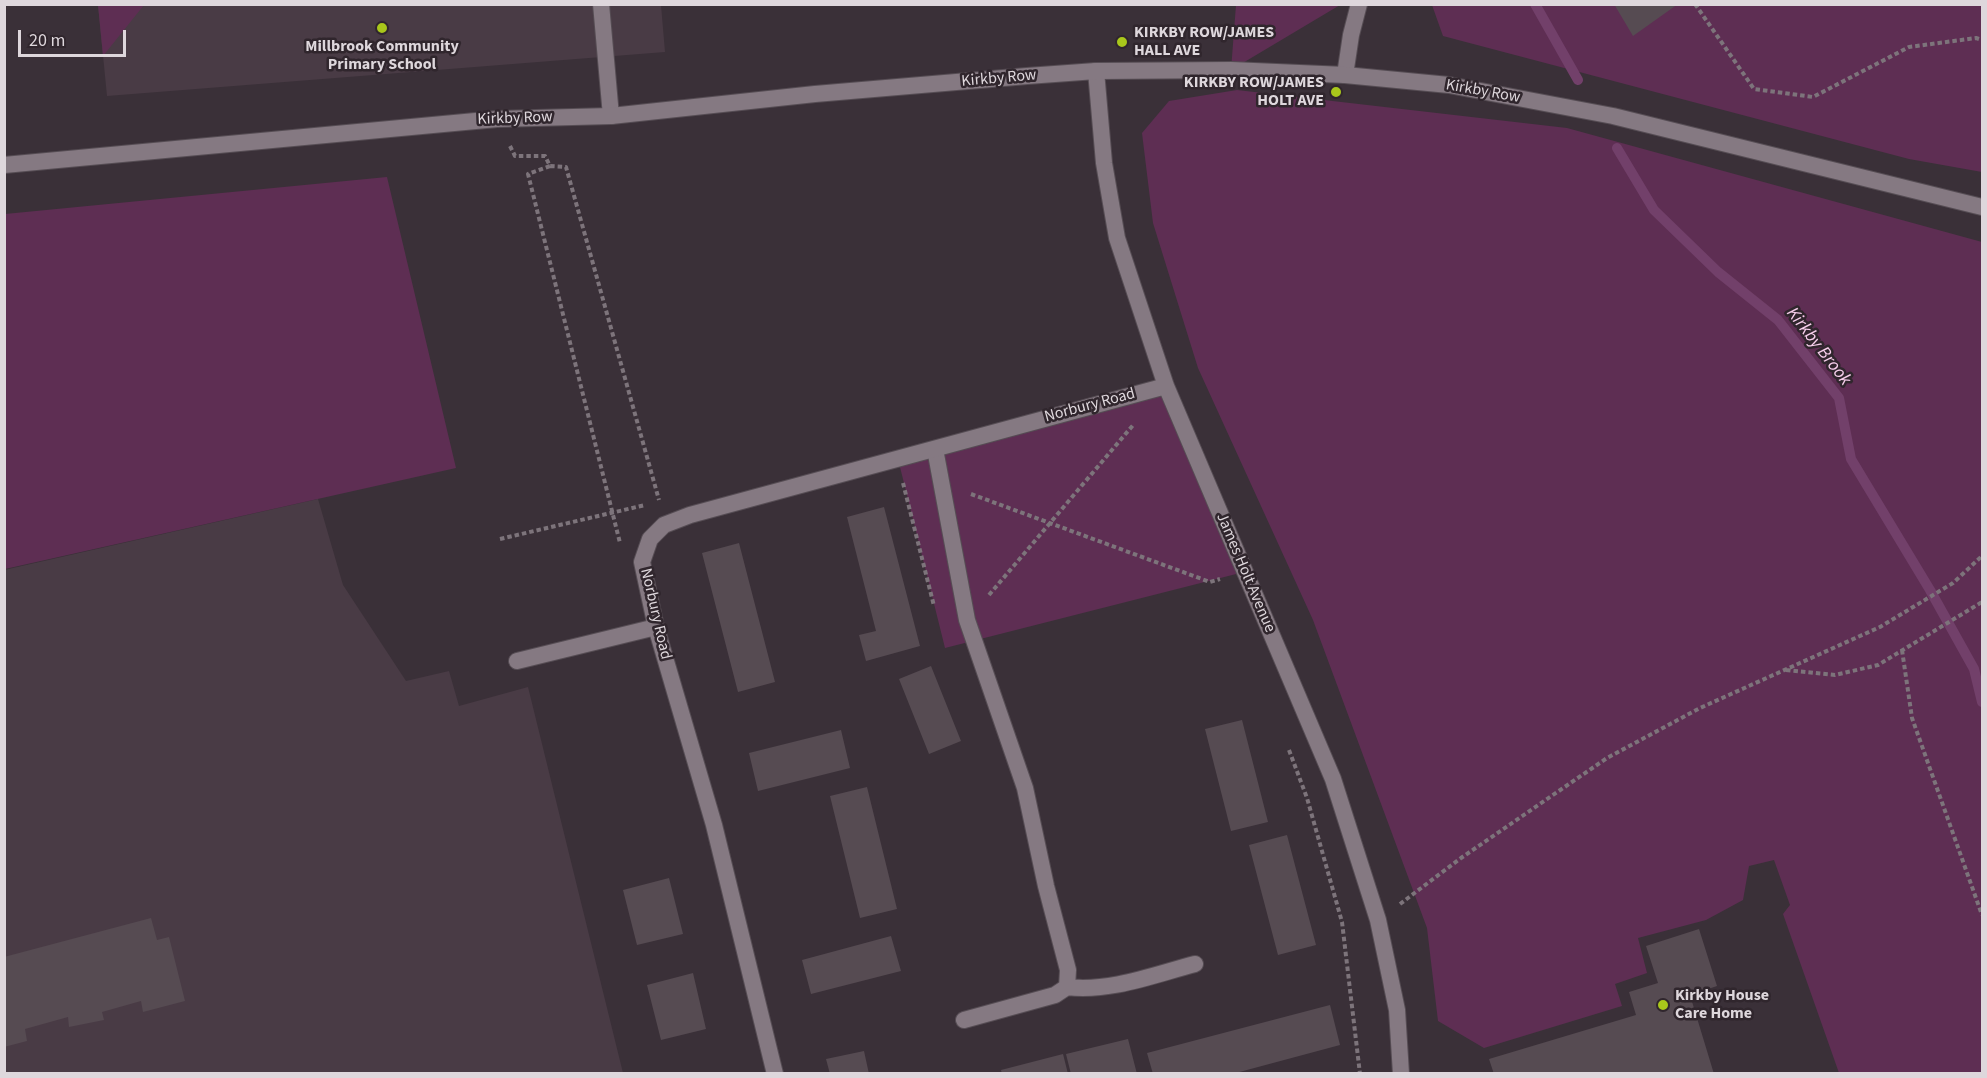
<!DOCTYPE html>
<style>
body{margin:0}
#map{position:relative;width:1987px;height:1078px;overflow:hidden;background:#3a3038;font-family:"Source Sans 3",sans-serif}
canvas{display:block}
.frame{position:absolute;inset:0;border:6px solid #ded7dc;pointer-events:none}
.scale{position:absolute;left:18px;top:30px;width:108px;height:27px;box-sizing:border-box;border:3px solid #ded7dc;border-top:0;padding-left:8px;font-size:18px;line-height:21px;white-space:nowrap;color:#ded7dc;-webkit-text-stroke:4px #30262d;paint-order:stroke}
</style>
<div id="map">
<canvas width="1987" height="1078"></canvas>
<div class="frame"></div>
<div class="scale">20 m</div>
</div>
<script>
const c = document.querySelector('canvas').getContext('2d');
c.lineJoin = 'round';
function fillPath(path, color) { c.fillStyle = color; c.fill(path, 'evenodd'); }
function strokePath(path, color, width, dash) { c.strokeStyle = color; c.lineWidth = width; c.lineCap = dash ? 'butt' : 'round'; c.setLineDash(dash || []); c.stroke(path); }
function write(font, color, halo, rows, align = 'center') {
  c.font = font + ' "Source Sans 3",sans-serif'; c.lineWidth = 5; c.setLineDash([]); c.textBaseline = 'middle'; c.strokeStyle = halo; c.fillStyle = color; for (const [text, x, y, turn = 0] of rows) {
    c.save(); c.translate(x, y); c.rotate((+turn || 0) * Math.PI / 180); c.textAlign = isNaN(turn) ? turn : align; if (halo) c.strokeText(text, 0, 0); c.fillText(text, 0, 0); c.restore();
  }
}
fillPath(new Path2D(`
 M98,5H661L665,52L107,96Z
 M318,499L343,585L406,681L449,671L459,706L528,687L623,1073H5L4,570Z`), '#493b45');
fillPath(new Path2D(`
 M98,5H144L103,56Z
 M1236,5H1340L1231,70Z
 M1432,5H1982V172L1909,159L1443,36Z
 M1237,90L1567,128L1982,242V1073H1839L1783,914L1790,905L1774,860L1749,866L1743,900L1706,920L1638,938L1647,973L1615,984L1622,1006L1484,1048L1438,1021L1427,928L1313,620L1198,368L1153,223L1142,133L1169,101Z
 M387,177L456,468L5,569V214Z
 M1166,386L1244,572L945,648L898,459Z`), '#5e2e53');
strokePath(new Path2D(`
 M1535,4L1578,80
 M1617,148L1654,210L1718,272L1778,320L1839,398L1851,459L1930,590L1974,669L1982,702`), '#72406a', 10);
fillPath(new Path2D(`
 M1614,4H1678L1633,36Z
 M884,507L920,646L866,661L859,635L876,631L847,517Z
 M739,543L775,682L738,692L702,553Z
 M931,666L961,741L929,754L899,679Z
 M1242,720L1268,822L1231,831L1205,729Z
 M841,730L850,768L758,791L749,753Z
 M867,787L897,909L860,918L830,796Z
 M1287,835L1316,945L1278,955L1249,845Z
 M669,878L683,934L637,945L623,890Z
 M151,918L157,940L169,937L185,1001L143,1012L141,1001L102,1012L104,1020L69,1027L68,1017L25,1029L27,1041L4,1047V957Z
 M1699,929L1717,986L1690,995L1714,1074H1494L1489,1059L1636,1015L1629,992L1658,983L1646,946Z
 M891,936L901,971L811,994L802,960Z
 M693,973L706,1029L661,1040L647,985Z
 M1330,1005L1340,1045L1232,1074H1153L1147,1053Z
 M1128,1039L1137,1074H1071L1066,1054Z
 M864,1051L869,1074H830L826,1059Z
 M1063,1054L1068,1074H1002L1001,1070Z`), '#564b52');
const service = new Path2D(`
 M601,4L611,116
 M935,449L967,620L1025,788L1046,886L1068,970L1067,987L1055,995L964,1020
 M517,661L656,627
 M1067,987C1111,992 1153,975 1195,964`);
const minor = new Path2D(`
 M1096,71L1104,163L1117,238L1166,386L1333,779L1378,920L1397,1010L1401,1074
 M1345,75L1351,35L1359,4
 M775,1074L714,825L656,627L642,562L650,539L664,525L690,515L1166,386`);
const tertiary = new Path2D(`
 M4,165L497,119L611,116L815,94L1027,76L1096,71L1231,70L1345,75L1449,85L1613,116L1982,207`);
strokePath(service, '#564d54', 18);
strokePath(minor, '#564d54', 18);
strokePath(tertiary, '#564d54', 18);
strokePath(new Path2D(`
 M1695,4L1754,89L1813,97L1909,47L1976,38L1982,40
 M510,146L515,156H545L550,166L566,167L659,500
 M550,166L528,174L620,543
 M903,483L934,606
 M971,494L1210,582L1220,579
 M500,539L645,505
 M989,595L1134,424
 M1902,650L1912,718L1982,915
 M1786,670L1835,675L1878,665L1982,602
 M1289,750L1307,798L1342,922L1360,1074
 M1400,904L1461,858L1607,758L1700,708L1880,627L1953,583L1982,556`), '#7d747b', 4, [4.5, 3]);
strokePath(service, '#857982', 16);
strokePath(minor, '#857982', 16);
strokePath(tertiary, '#857982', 16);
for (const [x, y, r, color] of [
 [382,28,6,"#a9c71b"],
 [1122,42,6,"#a9c71b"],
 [1336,92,6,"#a9c71b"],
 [1663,1005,6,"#a9c71b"]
]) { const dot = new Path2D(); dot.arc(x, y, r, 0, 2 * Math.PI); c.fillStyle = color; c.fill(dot); strokePath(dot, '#30262d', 2); }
write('bold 16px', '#ded7dc', '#30262d', [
 ["KIRKBY ROW/JAMES",1134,33],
 ["HALL AVE",1134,51],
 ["Millbrook Community",382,47,"center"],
 ["Primary School",382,65,"center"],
 ["KIRKBY ROW/JAMES",1324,83,"right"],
 ["HOLT AVE",1324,101,"right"],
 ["Kirkby House",1675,996],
 ["Care Home",1675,1014]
], 'left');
write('16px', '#ded7dc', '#30262d', [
 ["Kirkby Row",999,79,-5],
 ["Kirkby Row",1483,92,10],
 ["Kirkby Row",515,119,-2],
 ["Norbury Road",1090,406,-15],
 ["James Holt Avenue",1245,573,67],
 ["Norbury Road",655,614,77]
]);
write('italic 18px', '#f8cfed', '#30262d', [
 ["Kirkby Brook",1818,347,52]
]);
</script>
